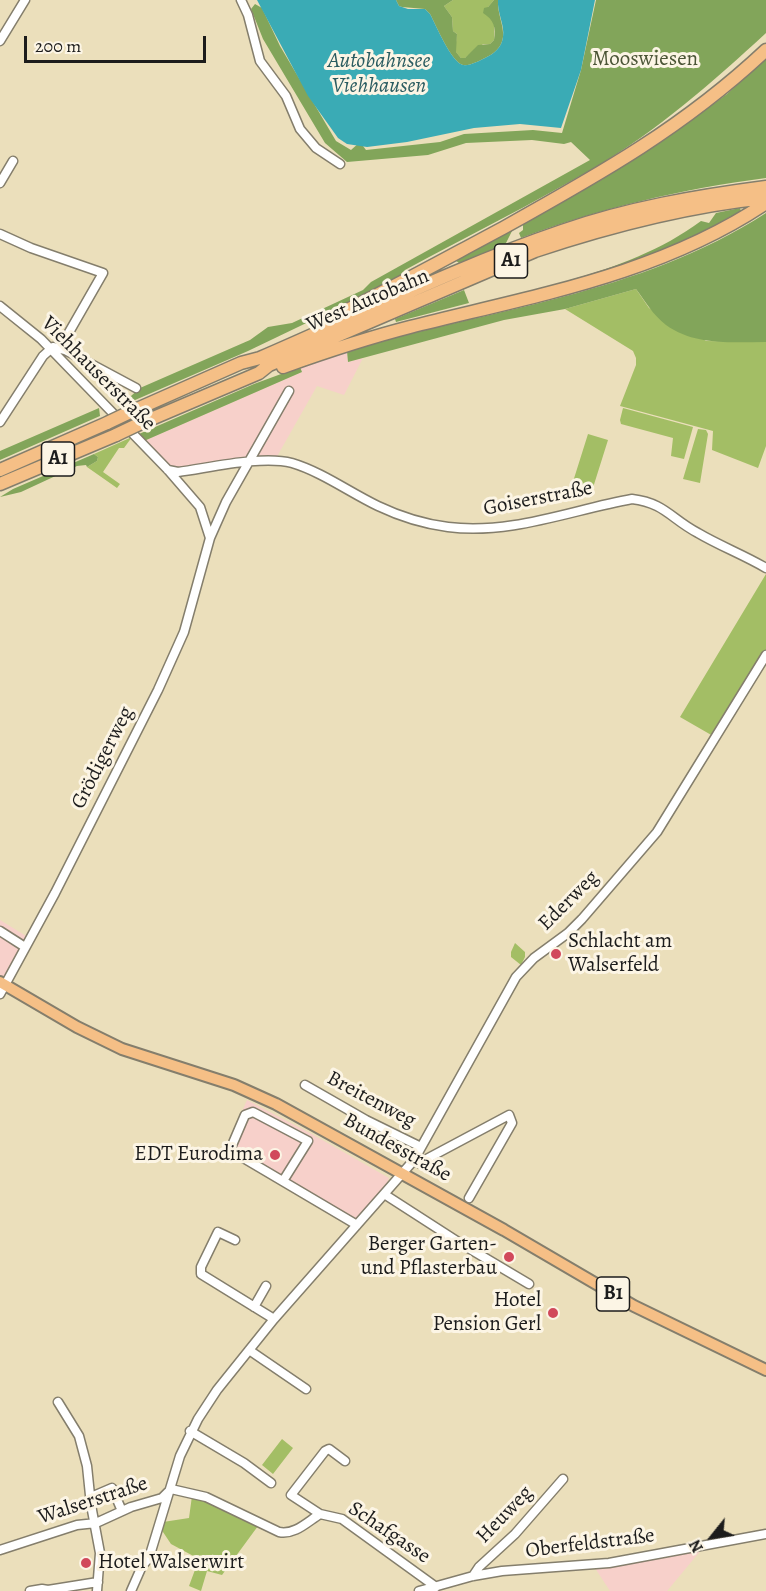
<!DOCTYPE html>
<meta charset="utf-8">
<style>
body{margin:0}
#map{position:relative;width:766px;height:1591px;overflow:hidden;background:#ebdfbb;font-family:Alegreya,serif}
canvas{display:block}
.north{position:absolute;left:682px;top:1507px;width:60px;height:60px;-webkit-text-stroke:4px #fcf5e5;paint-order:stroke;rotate:240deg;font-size:16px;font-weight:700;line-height:24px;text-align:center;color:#1c1c1c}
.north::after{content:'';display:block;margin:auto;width:21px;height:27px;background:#1c1c1c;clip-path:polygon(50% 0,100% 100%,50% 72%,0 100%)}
.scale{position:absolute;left:24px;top:36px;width:182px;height:27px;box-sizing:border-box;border:3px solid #1c1c1c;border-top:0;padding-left:8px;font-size:18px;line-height:21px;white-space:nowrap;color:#1c1c1c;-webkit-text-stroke:4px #fcf5e5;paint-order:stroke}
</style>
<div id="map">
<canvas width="766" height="1591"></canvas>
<div class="north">N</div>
<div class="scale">200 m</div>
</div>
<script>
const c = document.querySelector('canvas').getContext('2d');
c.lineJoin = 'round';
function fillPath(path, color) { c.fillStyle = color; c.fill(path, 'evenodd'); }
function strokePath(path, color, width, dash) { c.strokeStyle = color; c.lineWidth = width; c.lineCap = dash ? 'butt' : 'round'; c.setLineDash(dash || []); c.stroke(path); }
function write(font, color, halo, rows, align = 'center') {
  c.font = font + ' Alegreya,serif'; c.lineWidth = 6; c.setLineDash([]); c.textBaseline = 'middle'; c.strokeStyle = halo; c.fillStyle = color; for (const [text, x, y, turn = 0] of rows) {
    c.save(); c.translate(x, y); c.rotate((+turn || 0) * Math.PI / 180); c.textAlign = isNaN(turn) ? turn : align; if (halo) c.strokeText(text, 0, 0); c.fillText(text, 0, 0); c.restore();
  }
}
fillPath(new Path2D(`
 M347,351L348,362L363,358L344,395L317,386L275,460L178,470L166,465L144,441L302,372L300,367Z
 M0,920L26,936L0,984Z
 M247,1100L310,1133L389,1178L384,1190L351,1227L225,1151Z
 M702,1549L667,1591H610L595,1568Z`), '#f7d0ca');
fillPath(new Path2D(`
 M453,0H494L488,7L494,24V40L490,44H483L465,58H461L455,51L457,34L453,31L452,17L444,6Z
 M636,289L649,308L706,341L766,342V446L758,468L712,450L713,431L620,406L636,365V358L633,351L565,309Z
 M623,408L693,427L684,459L671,456L673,438L621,424L620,420Z
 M698,429L706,430L708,434L700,483L683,479Z
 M588,434L608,440L591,494L571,488Z
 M132,437L124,448H119L103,472L120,484L117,488L87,467L97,461L98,457L94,454Z
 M766,574V651L713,736L680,717Z
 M515,943L525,952V957L521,965L511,957V952Z
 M282,1439L293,1448L273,1474L262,1465Z
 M192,1496L203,1498L258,1526L222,1575L207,1571L201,1591L189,1586L199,1559L171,1544L161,1529L163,1522L189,1518Z`), '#a3be65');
fillPath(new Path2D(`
 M396,0H453L444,6L452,17L453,31L457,34L456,52L461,58H465L478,45L490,44L494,40C496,27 494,20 483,13L484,8L488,7L494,0H498C497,13 504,25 503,37C502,47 494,54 485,58C479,61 470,66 463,65C451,62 436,25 430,14L425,9L402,7L399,6Z
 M596,0H766V33C713,82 657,131 594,168C532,204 468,236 405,270L396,280L248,351L119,407L117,401L131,396L140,388L250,340L268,327L292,323L363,290L371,282L590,160L571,142L564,144L532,140L466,143L428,155L347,162L325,143L263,39L251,9L255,4L262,8L280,46L336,141L351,150L360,142L366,150L440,142L464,134L533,130L562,133L581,70Z
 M766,58V178C681,189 601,208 521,238L519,233L523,230V223L601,180L664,140L727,94Z
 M740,208L741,211L686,241L647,258L571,282L570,280C616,267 662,250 701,221L709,223L716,213Z
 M766,213V342C732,342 695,346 666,325C653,315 645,301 636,289L565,309L504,320L348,362L347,351C488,309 640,295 766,213Z
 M508,229L512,231L505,245L459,263L455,260L456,257Z
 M464,290L469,303L396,322L395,319Z
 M300,367L302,372L144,441L139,434L254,384Z
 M99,408L100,416L0,460V451Z
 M94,454L98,457L97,461L87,467L86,465L77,466L21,492L0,497L13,489Z`), '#82a55a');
fillPath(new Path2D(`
 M257,0H396L399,6L408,9H425L430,14C436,25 451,62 463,65C470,66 479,61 485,58C494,54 502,47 503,37C505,25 497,13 498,0H595L581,70L561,128L520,124L474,128L407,142L367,147L347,144L338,138L308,96Z`), '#3aabb5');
const minor = new Path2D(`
 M241,0L248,15L260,61L286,96L300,129L316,148L340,164
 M0,41L25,0
 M0,183L13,161
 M0,234L31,248L103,273L60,348
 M0,306L41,339L168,470L200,507L210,538L184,632L158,690L55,893L0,994
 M0,422L43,356L53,347L65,350L136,388
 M168,470L178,472C209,468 262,455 292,463C322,472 349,492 378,506C399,516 424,524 448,527C511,535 571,510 632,499C665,503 671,519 698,533C720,546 744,555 766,568
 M210,538L226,502L289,391
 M0,931L25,947
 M305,1085L366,1120L421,1147
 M414,1160L419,1163L509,1115L512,1123L469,1198
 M283,1181L308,1141L253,1112L245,1115L230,1150L357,1225
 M384,1194L460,1243L529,1284
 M235,1240L218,1232L201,1267V1274L274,1319
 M254,1307L266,1286
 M249,1350L306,1389
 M58,1402L79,1436L87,1466L91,1505L100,1553L97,1591
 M190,1431L244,1463L271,1483
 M171,1489L206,1497L279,1532C295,1535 307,1522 320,1514L342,1519L436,1587
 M91,1497L112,1488L122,1511
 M320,1514L291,1495L325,1451L329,1449L345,1461
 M0,1550L77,1525L96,1523L131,1507L162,1498L168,1492
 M473,1576L479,1567L515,1534L563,1479
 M30,1591L42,1589L48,1590L98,1582
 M131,1591L142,1566L149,1558L180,1456L198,1419L217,1390L274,1319L414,1160L516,977L534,958L568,933L582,919L657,832L766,655
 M419,1591L473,1576L502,1571L609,1563L766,1534`);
const major = new Path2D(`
 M0,982L77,1027L122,1049L234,1085L276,1104L504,1230L634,1306L766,1370`);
const highway = new Path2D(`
 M317,325C380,295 441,261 503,228C600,174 684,127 766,50
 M283,367C325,352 367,338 410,327C532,296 659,275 766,203
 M128,413L241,363L260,358C360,315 459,266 562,231C628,208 697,196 766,187
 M137,425L259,373L269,365L535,251C610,226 687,206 766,198
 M0,470L107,423
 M0,484L116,435`);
strokePath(minor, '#847e6c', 11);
strokePath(major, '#847e6c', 14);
strokePath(highway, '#847e6c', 15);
strokePath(minor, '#fff', 8);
strokePath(major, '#f5bf86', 10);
strokePath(highway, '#f5bf86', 12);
const highwayBridge = new Path2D(`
 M107,423L128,413
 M116,435L137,425`);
strokePath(highwayBridge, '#847e6c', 15, []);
strokePath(highwayBridge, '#f5bf86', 12);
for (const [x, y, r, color] of [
 [556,954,6,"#d1495b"],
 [275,1155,6,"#d1495b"],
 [509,1257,6,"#d1495b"],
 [553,1313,6,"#d1495b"],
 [86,1563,6,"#d1495b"]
]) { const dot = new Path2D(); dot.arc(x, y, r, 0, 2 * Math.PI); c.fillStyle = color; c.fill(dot); strokePath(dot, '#fcf5e5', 2); }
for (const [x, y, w] of [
 [511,261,33],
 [58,459,33],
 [613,1294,33]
]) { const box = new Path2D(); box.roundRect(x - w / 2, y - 17, w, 34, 4.5); c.fillStyle = '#fcf5e5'; c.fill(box); strokePath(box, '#1c1c1c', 1.5); }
write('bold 20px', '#1c1c1c', null, [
 ["A1",511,261],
 ["A1",58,459],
 ["B1",613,1294]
]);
write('21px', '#4b5536', '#fcf5e5', [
 ["Mooswiesen",645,60]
]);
write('21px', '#1c1c1c', '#fcf5e5', [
 ["West Autobahn",368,301,-23],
 ["Viehhauserstraße",98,374,45],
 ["Goiserstraße",538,499,-11],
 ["Grödigerweg",103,758,-63],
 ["Ederweg",569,901,-45],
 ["Breitenweg",371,1100,28],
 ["Bundesstraße",397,1148,29],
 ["Walserstraße",93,1501,-18],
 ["Heuweg",505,1515,-46],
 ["Schafgasse",389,1533,34],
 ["Oberfeldstraße",590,1544,-7]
]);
write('21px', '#1c1c1c', '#fcf5e5', [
 ["Schlacht am",568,942,"left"],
 ["Walserfeld",568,966,"left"],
 ["EDT Eurodima",263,1155],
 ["Berger Garten-",497,1245],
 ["und Pflasterbau",497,1269],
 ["Hotel",541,1301],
 ["Pension Gerl",541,1325],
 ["Hotel Walserwirt",98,1563,"left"]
], 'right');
write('italic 22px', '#2a5c61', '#fcf5e5', [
 ["Autobahnsee",379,62],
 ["Viehhausen",379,87]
]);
</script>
